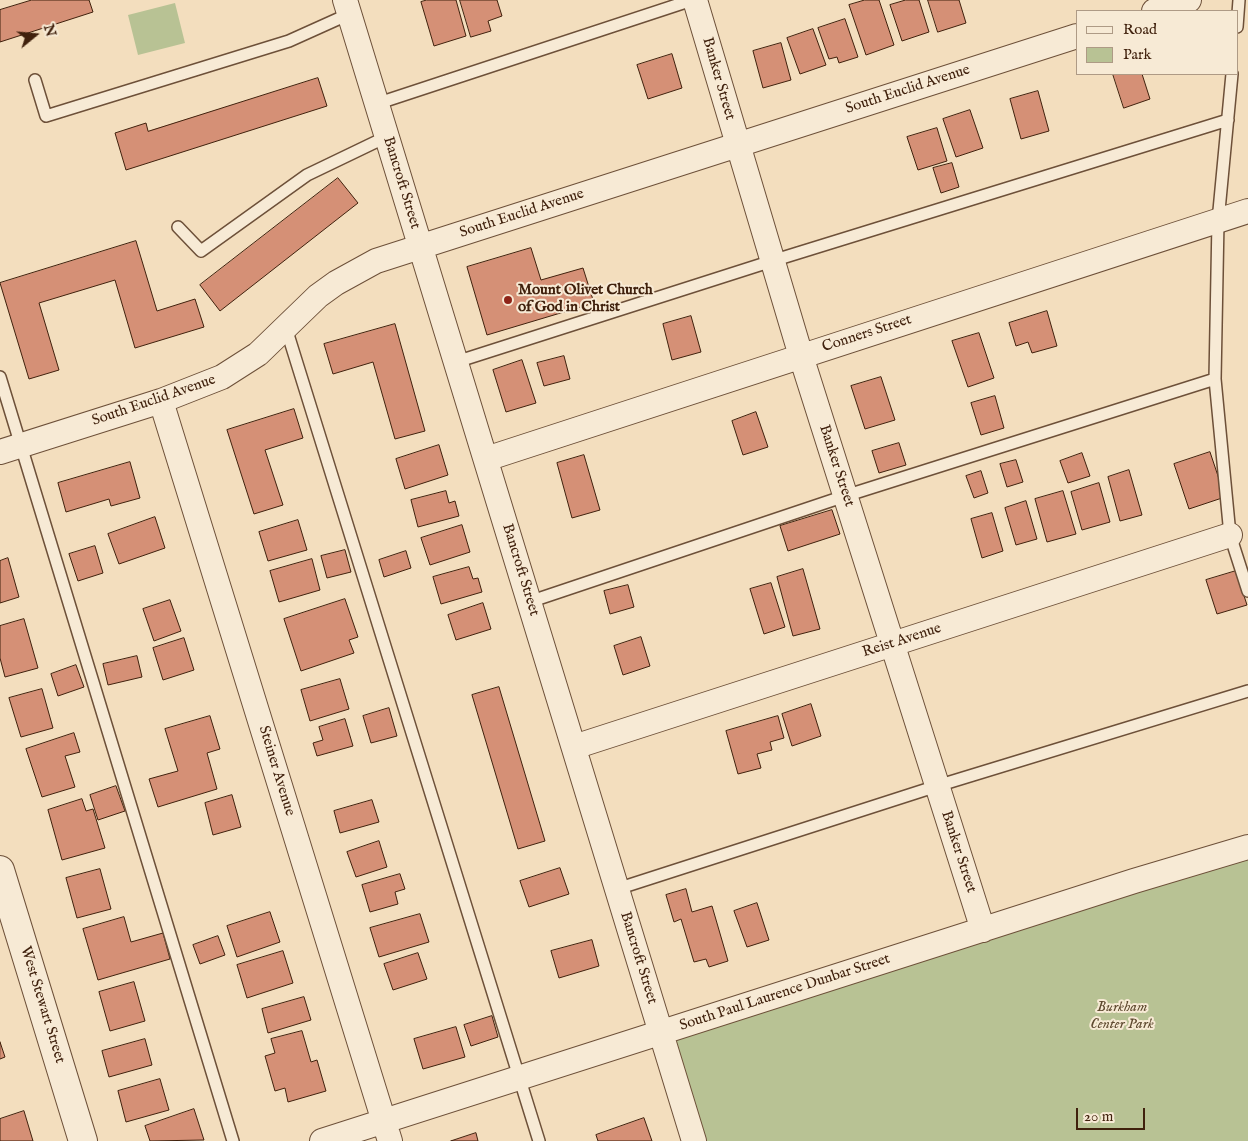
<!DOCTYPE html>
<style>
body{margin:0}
#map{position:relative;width:1248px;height:1141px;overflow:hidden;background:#f3debe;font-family:"IM FELL English",serif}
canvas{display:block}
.legend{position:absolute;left:1076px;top:10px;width:162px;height:65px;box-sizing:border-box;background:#f7ead5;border:1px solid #ae9a85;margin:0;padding:6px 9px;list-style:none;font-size:15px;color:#40210d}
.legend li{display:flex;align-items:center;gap:10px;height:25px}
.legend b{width:25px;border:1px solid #ae9a85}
.north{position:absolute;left:10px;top:10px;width:50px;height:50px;-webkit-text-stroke:4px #f7ead5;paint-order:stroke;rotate:73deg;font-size:14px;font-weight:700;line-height:20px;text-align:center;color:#40210d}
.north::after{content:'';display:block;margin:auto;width:18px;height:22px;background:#40210d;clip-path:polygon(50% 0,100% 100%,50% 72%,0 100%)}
.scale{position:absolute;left:1076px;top:1108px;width:69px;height:22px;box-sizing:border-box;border:2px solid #40210d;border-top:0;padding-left:6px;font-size:15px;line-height:18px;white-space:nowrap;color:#40210d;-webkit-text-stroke:4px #f7ead5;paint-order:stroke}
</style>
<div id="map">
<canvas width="1248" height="1141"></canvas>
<ul class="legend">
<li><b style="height:6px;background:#f7ead5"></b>Road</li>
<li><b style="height:14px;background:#b8c294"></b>Park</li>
</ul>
<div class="north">N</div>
<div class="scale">20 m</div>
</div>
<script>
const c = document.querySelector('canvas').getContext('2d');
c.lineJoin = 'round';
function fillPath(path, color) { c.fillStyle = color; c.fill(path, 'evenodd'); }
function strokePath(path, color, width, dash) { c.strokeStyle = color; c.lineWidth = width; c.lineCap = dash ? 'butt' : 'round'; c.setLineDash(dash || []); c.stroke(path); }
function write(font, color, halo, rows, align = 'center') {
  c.font = font + ' "IM FELL English",serif'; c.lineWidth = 4; c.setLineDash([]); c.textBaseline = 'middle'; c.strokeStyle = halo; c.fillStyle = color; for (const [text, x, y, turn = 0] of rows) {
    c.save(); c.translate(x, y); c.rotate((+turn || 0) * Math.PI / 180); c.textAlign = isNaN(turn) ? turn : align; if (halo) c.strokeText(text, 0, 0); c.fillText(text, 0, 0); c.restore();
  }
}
fillPath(new Path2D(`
 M175,3L185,43L138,55L128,15Z
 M1248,847V1141H694L661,1033Z`), '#b8c294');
const building = new Path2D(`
 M32,0H89L93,12L0,42V10Z
 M427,0H456L466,36L434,46L421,2Z
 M460,0H497L502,16L488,21L491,31L471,37Z
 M865,0H879L894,45L866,55L849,5Z
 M906,0H919L929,32L902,41L890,5Z
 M928,0H959L966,23L938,32Z
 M845,19L858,57L839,63L837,57L829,59L818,28Z
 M813,29L826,65L800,74L787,38Z
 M781,43L791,80L763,88L753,51Z
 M672,54L682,88L648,99L637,65Z
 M1113,74H1142L1150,99L1124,108Z
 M318,78L327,106L126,170L115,133L146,123L148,131Z
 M1038,91L1049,131L1021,139L1010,99Z
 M970,110L983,148L956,157L943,119Z
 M937,128L947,161L918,170L907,137Z
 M952,163L959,187L941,193L933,168Z
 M338,178L358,203L220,311L200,285Z
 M136,241L157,311L195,299L204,327L135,348L115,280L39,303L59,370L29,379L0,283Z
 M531,248L541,280L583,268L594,303L487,335L467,267Z
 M1047,311L1057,346L1032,353L1028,342L1016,346L1009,323Z
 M691,316L701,352L672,360L663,324Z
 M395,324L425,431L395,439L373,362L333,374L324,344Z
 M979,333L994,378L968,387L952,341Z
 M564,356L570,379L544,386L537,363Z
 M522,360L536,403L506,412L493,370Z
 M881,377L895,420L865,429L851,386Z
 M995,396L1004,428L981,435L971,403Z
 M294,409L303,438L265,450L283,505L254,514L227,430Z
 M756,412L768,447L743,455L732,421Z
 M899,443L906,465L879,473L872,451Z
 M439,445L448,475L405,489L396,459Z
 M1210,452L1225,497L1189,509L1174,464Z
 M1082,453L1090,476L1068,483L1060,461Z
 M584,455L600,510L572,518L557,463Z
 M1016,460L1023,482L1007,487L1000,464Z
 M130,462L140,498L111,506L109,499L66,512L58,483Z
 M1129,470L1142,515L1120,521L1108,477Z
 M981,471L988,493L974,498L966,476Z
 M1099,483L1110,522L1082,530L1071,492Z
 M446,491L449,503L455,501L459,516L418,527L411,500Z
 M1063,491L1076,534L1047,542L1035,499Z
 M1026,501L1037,539L1016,545L1005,508Z
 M832,510L840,534L788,551L780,526Z
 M992,513L1003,551L982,558L971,519Z
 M155,517L165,548L119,564L108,534Z
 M298,520L307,550L268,561L259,532Z
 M462,525L470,552L430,565L421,538Z
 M95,546L103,573L78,581L69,554Z
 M345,550L351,572L327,578L321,556Z
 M406,551L411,568L384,577L379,560Z
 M8,558L19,597L0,603V561Z
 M312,559L320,590L279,602L270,571Z
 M469,567L473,579L478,578L482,592L441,604L433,577Z
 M803,569L820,629L793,636L777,577Z
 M1236,571L1247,605L1217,614L1206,580Z
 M771,583L785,627L764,634L750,589Z
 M628,585L634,607L610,614L604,591Z
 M345,599L358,637L349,640L354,653L301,671L284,619Z
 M170,600L181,631L154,641L143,609Z
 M483,603L491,629L456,640L448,615Z
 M24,619L38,668L5,677L0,658V626Z
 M641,637L650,666L623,675L614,646Z
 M184,638L194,670L163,680L153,648Z
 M137,656L142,677L108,685L103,664Z
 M76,665L84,687L58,696L51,674Z
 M340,679L349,709L310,721L301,690Z
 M499,687L545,841L518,849L472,695Z
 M42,689L53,728L21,737L9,698Z
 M811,704L821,736L792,746L782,714Z
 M389,708L397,736L371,743L363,716Z
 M210,716L220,749L207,753L217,789L158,807L149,779L178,771L165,729Z
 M778,716L784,738L770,742L772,750L757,754L761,768L738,774L726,731Z
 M345,719L353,746L317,756L313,743L323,740L319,727Z
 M74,733L80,752L65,756L75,787L42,797L26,749Z
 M116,786L125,811L98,820L90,795Z
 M232,795L241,827L213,835L205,803Z
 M82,799L86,811L93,809L105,848L62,860L48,810Z
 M372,800L379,822L340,833L334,811Z
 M379,841L387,867L356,877L347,852Z
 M560,868L569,894L529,907L520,881Z
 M100,869L111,909L77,918L66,878Z
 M400,874L405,889L395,892L398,904L370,912L362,885Z
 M686,889L692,912L712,906L728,961L709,967L706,959L694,962L681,919L674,922L666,895Z
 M757,903L769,940L747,947L734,911Z
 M270,912L280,942L237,957L227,926Z
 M420,914L429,942L379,957L370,928Z
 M124,917L131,942L163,933L170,959L98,980L83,929Z
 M218,936L225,955L200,964L193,945Z
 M592,940L599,966L559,978L551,951Z
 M283,951L293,983L247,998L237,965Z
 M418,953L427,979L393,990L384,964Z
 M134,982L145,1021L110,1031L99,992Z
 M304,997L311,1020L268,1033L262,1009Z
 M492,1016L498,1037L471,1046L464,1025Z
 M456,1027L465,1057L423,1069L414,1039Z
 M302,1031L311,1062L317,1060L326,1091L288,1102L285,1088L275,1091L265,1056L275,1053L271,1039Z
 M145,1039L152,1065L109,1077L102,1051Z
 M0,1042L5,1057L0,1059Z
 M160,1079L169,1110L126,1122L118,1091Z
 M194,1109L204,1140L150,1141L145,1126Z
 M24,1111L33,1141H0V1119Z
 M644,1118L652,1141H598L596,1135Z
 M476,1133L478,1141H451Z`);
fillPath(building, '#d59076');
strokePath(building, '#40210d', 1);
const service = new Path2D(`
 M1237,27L1239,0
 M1232,74L1218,221L1215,379L1230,535L1248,591
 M35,80L46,116L289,41L349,14
 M376,104L692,0
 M178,227L201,251L307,175L386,137
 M286,328L539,1141
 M456,362L772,261L1228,120
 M0,377L233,1141
 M529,602L845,496L1215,379
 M617,889L937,786L1248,691`);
const minor = new Path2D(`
 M345,0L694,1141
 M695,0L801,356L983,930
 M1154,11L1189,0
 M161,401L390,1141
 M0,452L161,401L222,377L258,354L318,296L336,283L376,261L1077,36
 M486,459L1248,211
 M574,747L1230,535
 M322,1141L1134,881L1248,847`);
const tertiary = new Path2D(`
 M0,870L83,1141`);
strokePath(service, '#6d5039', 14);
strokePath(minor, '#6d5039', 26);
strokePath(tertiary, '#6d5039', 30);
strokePath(service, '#f7ead5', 11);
strokePath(minor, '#f7ead5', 24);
strokePath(tertiary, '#f7ead5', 28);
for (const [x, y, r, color] of [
 [508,300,5,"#8f2418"]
]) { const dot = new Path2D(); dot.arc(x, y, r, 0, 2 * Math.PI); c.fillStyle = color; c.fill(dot); strokePath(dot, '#f7ead5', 2); }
write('15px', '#40210d', '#f7ead5', [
 ["Banker Street",718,79,74],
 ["South Euclid Avenue",908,90,-18],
 ["Bancroft Street",401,183,73],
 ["South Euclid Avenue",522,214,-18],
 ["Conners Street",867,334,-18],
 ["South Euclid Avenue",154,401,-19],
 ["Banker Street",836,466,72],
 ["Bancroft Street",520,570,73],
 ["Reist Avenue",902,641,-18],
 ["Steiner Avenue",276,771,73],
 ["Banker Street",958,852,72],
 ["Bancroft Street",638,958,73],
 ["South Paul Laurence Dunbar Street",785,993,-18],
 ["West Stewart Street",42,1005,73]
]);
write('bold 15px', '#40210d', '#f7ead5', [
 ["Mount Olivet Church",518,291],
 ["of God in Christ",518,308]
], 'left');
write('italic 15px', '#5e492f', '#f7ead5', [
 ["Burkham",1122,1008],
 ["Center Park",1122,1025]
]);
</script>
